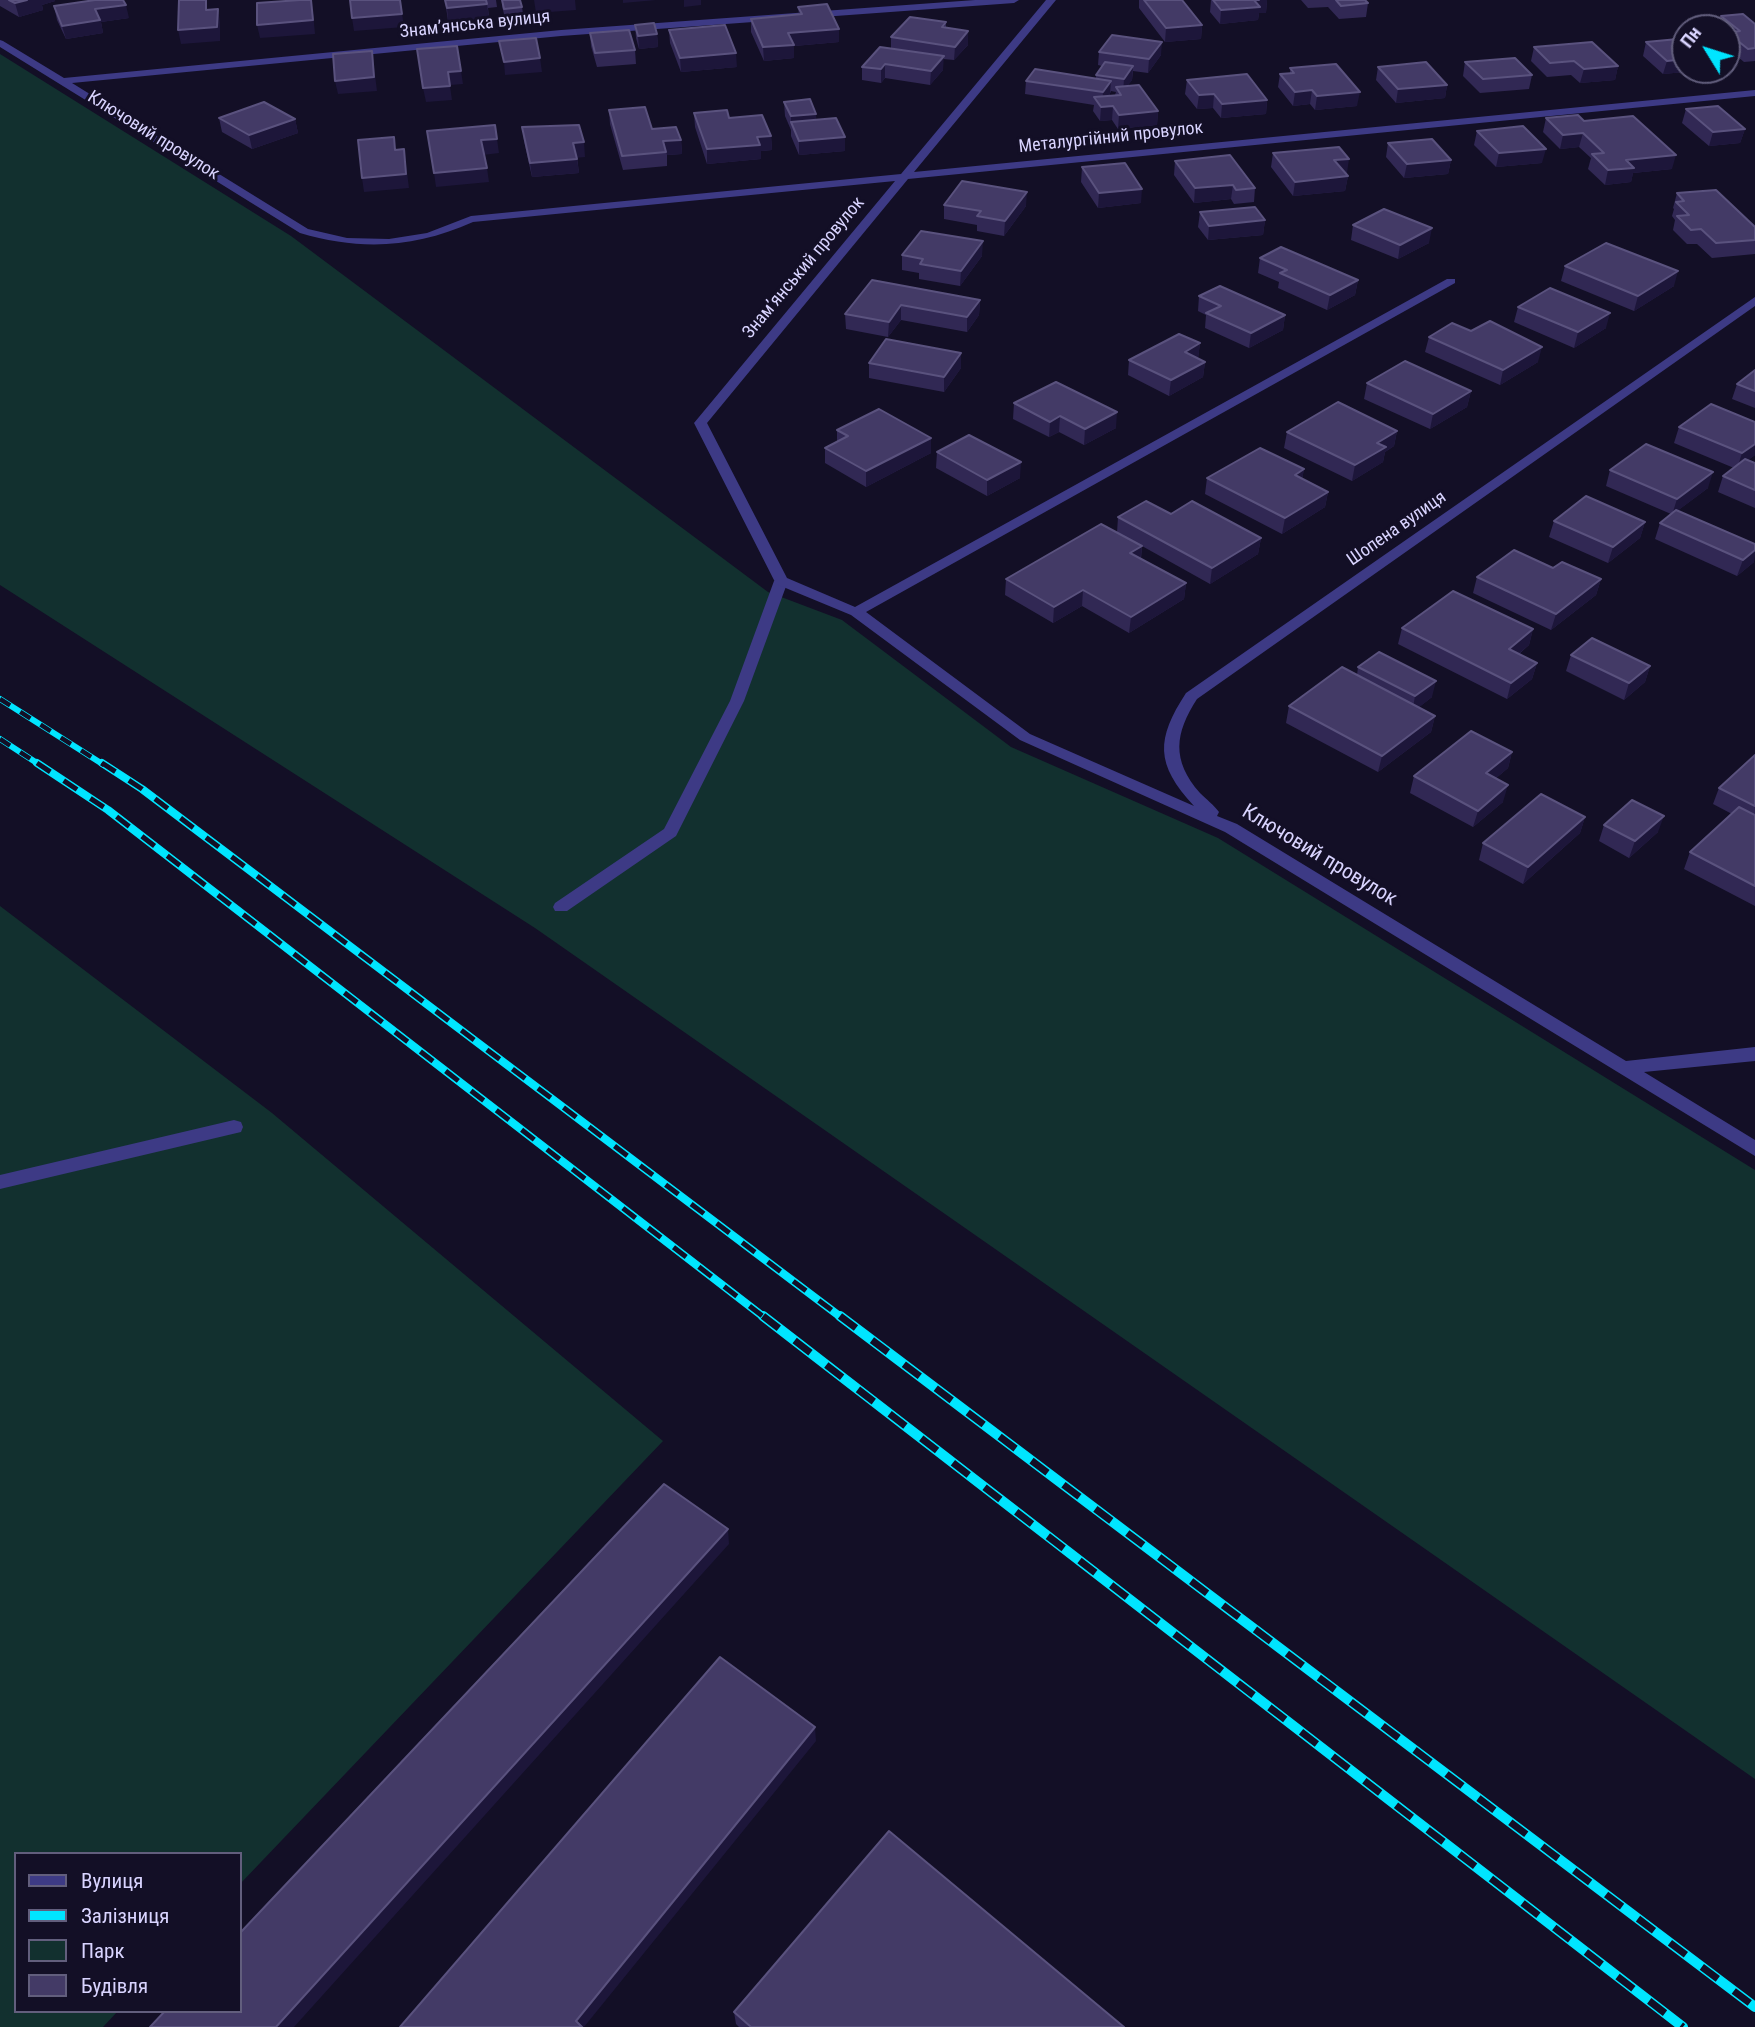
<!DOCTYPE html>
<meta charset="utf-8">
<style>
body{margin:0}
#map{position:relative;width:1755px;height:2027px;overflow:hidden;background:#130f26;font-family:"Roboto Condensed",sans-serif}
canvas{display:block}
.legend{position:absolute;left:14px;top:1852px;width:228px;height:161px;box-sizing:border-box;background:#130f26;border:2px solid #625e7d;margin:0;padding:9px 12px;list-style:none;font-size:21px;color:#d9d4ff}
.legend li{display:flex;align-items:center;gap:14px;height:35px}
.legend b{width:35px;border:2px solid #625e7d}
.north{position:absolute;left:1671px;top:14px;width:70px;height:70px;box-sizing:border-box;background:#130f26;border:2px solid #625e7d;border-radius:50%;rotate:308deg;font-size:19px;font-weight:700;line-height:28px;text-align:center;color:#d9d4ff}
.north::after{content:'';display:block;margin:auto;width:24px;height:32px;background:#00e5ff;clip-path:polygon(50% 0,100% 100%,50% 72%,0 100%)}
</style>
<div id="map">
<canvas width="1755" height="2027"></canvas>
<ul class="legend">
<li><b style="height:9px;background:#3d3a85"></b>Вулиця</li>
<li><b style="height:9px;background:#00e5ff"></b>Залізниця</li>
<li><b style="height:19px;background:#12302f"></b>Парк</li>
<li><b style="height:19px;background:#433a66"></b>Будівля</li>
</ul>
<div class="north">Пн</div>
</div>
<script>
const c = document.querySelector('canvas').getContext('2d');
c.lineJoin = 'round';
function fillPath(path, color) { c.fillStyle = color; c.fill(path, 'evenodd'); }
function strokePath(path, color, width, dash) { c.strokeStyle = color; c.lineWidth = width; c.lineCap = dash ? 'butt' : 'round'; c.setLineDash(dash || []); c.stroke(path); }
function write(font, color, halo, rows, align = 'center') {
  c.font = font + ' "Roboto Condensed",sans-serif'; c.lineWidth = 6; c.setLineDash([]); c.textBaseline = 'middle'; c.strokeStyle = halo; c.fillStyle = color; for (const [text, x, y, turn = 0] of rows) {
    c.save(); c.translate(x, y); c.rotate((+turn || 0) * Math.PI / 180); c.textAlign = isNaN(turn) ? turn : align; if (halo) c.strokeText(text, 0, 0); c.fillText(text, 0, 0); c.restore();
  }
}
fillPath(new Path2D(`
 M0,54L291,236L768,592L842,620L1011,747L1218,838L1755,1170V1779L535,928L0,585Z
 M0,906L272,1113L663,1441L240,1884V1854H16V2011H118L103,2027H0Z`), '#12302f');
fillPath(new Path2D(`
 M781,577L788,581L744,701L676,836L567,911H555L553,907L555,903L664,829L730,701L774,581Z
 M234,1120L241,1122L243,1127L241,1132L0,1189V1175Z`), '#3d3a85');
fillPath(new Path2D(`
 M975,0H1019L1014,3L561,36L72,83L308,229L347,238L389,239L427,233L471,216L901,174L1046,0H1056L914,172L1755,90V96L908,179L707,423L787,578L855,607L1447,279H1455V283L866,612L1030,734L1194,806C1155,764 1156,739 1186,693L1755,297V306L1197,699C1175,733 1171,760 1200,793C1206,799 1214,805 1219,812L1217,816L1237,824L1626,1061L1755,1047V1061L1644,1072L1755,1140V1156L1225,832L1020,740L851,615L776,584L694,423L895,181L473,222C415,248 361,251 300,233L0,47V40L3,41L64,78L561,30Z`), '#3d3a85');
const railFar2 = new Path2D(`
 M0,699L104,765
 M0,739L40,765`);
const railFar1 = new Path2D(`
 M37,763L108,810L765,1318
 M102,763L142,789L842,1318`);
const rail = new Path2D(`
 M763,1316L1683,2027
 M840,1316L1755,2007`);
strokePath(railFar2, '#00e5ff', 6);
strokePath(railFar1, '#00e5ff', 8);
strokePath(rail, '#00e5ff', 10);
strokePath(railFar2, '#130f26', 4.5, [12]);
strokePath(railFar1, '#130f26', 5, [16]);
strokePath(rail, '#130f26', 7, [20]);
fillPath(new Path2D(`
 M0,0H55V1L42,5L43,10L19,17L0,6Z
 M445,0H496L497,7L488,8L489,18L448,21Z
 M502,0L522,7L524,21L506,22L502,6Z
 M1139,0H1182L1202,25L1201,39L1165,42L1139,8Z
 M1211,0H1267L1266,13H1259L1258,20L1220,24L1210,12Z
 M1301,0H1365L1368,3L1366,17L1339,19L1328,7L1308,8Z
 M54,6L129,18L101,22L103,33L66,39L57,20Z
 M798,7L839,42L794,46V58L764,61L751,32V19L799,15Z
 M1721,16L1755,24V61L1744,62L1727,48V28H1718Z
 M946,22V28L968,45L954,60L943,59V70L930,85L885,78L881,83L862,80V67L891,48V37Z
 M635,25L657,34L658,47L639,49L636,38Z
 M669,30L737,67L681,72L670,43Z
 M590,33L635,50L636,64L597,67L591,46Z
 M1646,42L1695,71L1663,74L1643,56Z
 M1534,47L1618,66L1615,80L1580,83L1571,75L1547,77L1531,61Z
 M1099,52L1161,55L1148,73L1133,71L1132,80L1127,86L1158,111L1157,125L1118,129L1112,120L1100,121L1093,111L1094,105L1025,94L1026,81L1096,78V75L1102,66L1098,65ZM1111,91L1116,92L1115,95L1109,96Z
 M1465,62L1532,75L1529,89L1480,93L1463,76Z
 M1378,67L1447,85L1445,98L1396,103L1376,80Z
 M1290,68L1357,106L1315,110L1310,104L1293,106L1278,87L1280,74L1290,73Z
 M1187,80L1267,100L1266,114L1221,118L1213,108L1197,109L1185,94Z
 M784,102L816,114V119L845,151L799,155L791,136V130L785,116Z
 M1686,109L1745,129L1740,143L1709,146L1682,123Z
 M609,110L681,140L682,154L667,155V166L623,170L610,124Z
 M694,113L729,118L771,136L772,150L761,151V159L707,164L695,127Z
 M219,118L295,119L298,133L252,149L222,132Z
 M1546,118L1584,121L1672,169L1633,173L1631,182L1605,185L1588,169L1591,158L1579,147L1560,149L1543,132Z
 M522,127L585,157H577L579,173L532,177L524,141Z
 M1477,131L1542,163L1496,167L1474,145Z
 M1388,143L1451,160L1448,174L1404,178L1386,157Z
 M1273,153L1347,173H1345L1348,176L1345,191L1293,196L1271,167Z
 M1175,161L1255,188L1254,202L1234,204L1231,199L1194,203L1174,175Z
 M1082,167L1141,203L1098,208L1081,182Z
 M1677,193L1755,227V254L1712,258L1697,244H1687L1673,230L1675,220L1672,216L1674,209L1673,208Z
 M944,205L1026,206L1004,236L977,231V225L944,219Z
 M1200,212L1265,220L1263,235L1208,240L1198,227Z
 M1353,225L1429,243L1398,259L1351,240Z
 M902,255L982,256L960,286L919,279V273L902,270Z
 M1260,258L1358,280L1355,295L1327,310L1278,288L1279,282L1258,273Z
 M1565,266L1674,286L1634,311L1561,281Z
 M872,280L980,300L979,315L967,332L901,320L888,337L846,329L845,314Z
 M1199,296L1285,315L1283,330L1249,348L1205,328L1206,315L1198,311Z
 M1518,307L1606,328L1574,348L1514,322Z
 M1429,337L1538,362L1500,385L1425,352Z
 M1200,343L1198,358L1205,362L1203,377L1169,396L1128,375L1129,360Z
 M961,353V368L944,392L869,378V363Z
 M1755,370V408L1732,399L1737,384Z
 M1367,383L1471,391L1467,407L1430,429L1364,399Z
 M1014,403L1116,428L1084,445L1059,432L1049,437L1013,419Z
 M1755,422V455L1748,460L1755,463V508L1718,492L1723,476L1734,468L1674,443L1679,427Z
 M837,430L931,438V453L866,487L825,463V448L837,442Z
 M1397,431L1394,446L1385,452L1383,462L1352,481L1284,448L1287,432Z
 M937,452L1020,478L987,496L936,468Z
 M1304,469L1302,479L1328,492L1325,507L1282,534L1205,494L1207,478Z
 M1610,470L1708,488L1677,511L1755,544L1754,562L1737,576L1655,539L1660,523L1671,514L1606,486Z
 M1171,514L1261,538L1258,554L1210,584L1142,546L1141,559L1186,583L1184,599L1129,633L1082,606L1053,623L1005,595L1006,579L1117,533L1118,517Z
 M1554,521L1645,522L1640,538L1608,563L1549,537Z
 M1553,568L1601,579L1596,595L1551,630L1473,593L1477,577Z
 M1402,628L1533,629L1529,645L1519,654L1537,663L1532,679L1507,699L1398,644Z
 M1571,655L1650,666L1645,682L1624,700L1566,671Z
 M1358,667L1432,697L1419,707L1435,716L1431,732L1378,772L1286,723L1289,706L1357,675Z
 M1512,752L1508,768L1495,779L1503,802L1473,827L1410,793L1414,776Z
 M1755,755V906L1684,869L1690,852L1732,814L1713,804L1719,788Z
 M1585,817L1580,833L1523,884L1479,860L1483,843Z
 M1604,825L1658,832L1629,858L1599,841Z
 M734,2012L1124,2027H739L736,2024Z`), '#312854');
fillPath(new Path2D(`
 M27,0H55V1L42,5L43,10L19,17L15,3Z
 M311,0L313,12L315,34L260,38L257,25Z
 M400,0L404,27L354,31L352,18Z
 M534,0H575L576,10L536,13Z
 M623,0H656L623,3Z
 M684,0H701V5L684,7Z
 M1254,0H1267L1266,13H1259L1258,20L1220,24L1221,10Z
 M487,4L489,18L448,21L447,8Z
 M126,5L129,18L101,22L103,33L66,39L62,26L95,9Z
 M218,9L220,22V41L181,44L178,30Z
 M1202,25L1201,39L1165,42L1166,28Z
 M839,29V42L794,46V58L764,61L763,47L788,33Z
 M968,31V45L954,60L955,47Z
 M657,34L658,47L639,49L638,36Z
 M1162,42L1161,55L1148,73L1149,59Z
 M372,51L377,91L338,94L335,81Z
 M736,53L737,67L681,72L680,58Z
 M944,56L943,70L930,85L931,71Z
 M540,58L542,72L505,75L504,62Z
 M1685,59V70H1695V71L1663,74L1667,61Z
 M885,64V78L881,83V69Z
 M1133,66L1132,80L1123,93L1124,79Z
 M1618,66L1615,80L1580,83L1584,69Z
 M461,71L463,84L450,85L448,72Z
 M1111,81L1110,94L1102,106L1103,92Z
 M1447,85L1445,98L1396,103L1398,89Z
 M450,86L452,100L426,102L423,88Z
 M1312,90L1310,104L1293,106L1295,92Z
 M1360,92L1357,106L1315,110L1317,96Z
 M1214,94L1213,108L1197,109L1199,95Z
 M1267,100L1266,114L1221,118L1222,104Z
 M1113,106L1112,120L1100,121L1101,107Z
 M1158,111L1157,125L1118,129L1119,115Z
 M816,114L817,128L791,122V130V116Z
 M295,119L298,133L252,149L249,135Z
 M1745,129L1740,143L1709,146L1713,132Z
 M1583,133L1579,147L1560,149L1563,135Z
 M771,136L772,150L761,151V159L707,164V149L757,137Z
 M845,137V151L799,155V141Z
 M497,139L499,153L483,155L481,140Z
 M681,140L682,154L667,155L663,141Z
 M584,142L585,157L575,158L573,143Z
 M404,149L409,188L364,192L362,178Z
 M1546,149L1542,163L1496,167L1499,153Z
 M1676,155L1672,169L1633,173L1631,182L1605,185L1608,170L1626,160Z
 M577,159L579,173L532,177L530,163Z
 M1349,159L1347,173L1332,175L1334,160Z
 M1451,160L1448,174L1404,178L1407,164Z
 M487,168L489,182L436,187L434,173Z
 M1348,176L1345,191L1293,196L1295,182Z
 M1233,185L1231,199L1194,203L1195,188Z
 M1142,189L1141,203L1098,208L1099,193Z
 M1027,192L1026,206L1004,236L1005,221Z
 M1265,220L1263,235L1208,240L1209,226Z
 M1432,228L1429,243L1398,259L1400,245Z
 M983,241L982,256L960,286L961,271Z
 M1678,271L1674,286L1634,311L1638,296Z
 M1358,280L1355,295L1327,310L1330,295Z
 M980,300L979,315L967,332V317Z
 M901,305V320L888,337L889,322Z
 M1610,313L1606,328L1574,348L1578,332Z
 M1285,315L1283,330L1249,348L1251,333Z
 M1200,343L1198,359L1185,352Z
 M1542,347L1538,362L1500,385L1503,370Z
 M961,353V368L944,392V377Z
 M1205,362L1203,377L1169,396L1171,380Z
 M1471,391L1467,407L1430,429L1433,414Z
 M1117,412L1116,428L1084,445L1085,429Z
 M1060,416L1059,432L1049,437L1050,422Z
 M1397,431L1394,446L1385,452L1383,462L1352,481L1355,465L1377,443Z
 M931,438V453L866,487V471Z
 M1755,444V455L1737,469L1742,453Z
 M1021,462L1020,478L987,496V480Z
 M1304,469L1301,485L1295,475Z
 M1713,472L1708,488L1672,515L1677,499Z
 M1328,492L1325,507L1282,534L1285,518Z
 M1645,522L1640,538L1608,563L1613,547Z
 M1261,538L1258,554L1210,584L1212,568Z
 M1142,546L1140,562L1130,553Z
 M1755,550L1754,562L1737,576L1743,560Z
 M1601,579L1596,595L1551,630L1556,614Z
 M1186,583L1184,599L1129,633L1131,617Z
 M1083,590L1082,606L1053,623L1054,607Z
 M1533,629L1529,645L1505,665L1509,649Z
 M1537,663L1532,679L1507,699L1511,683Z
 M1650,666L1645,682L1624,700L1629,683Z
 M1436,681L1432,697L1412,713L1415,696Z
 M1435,716L1431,732L1378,772L1382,756Z
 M1512,752L1508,768L1482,790L1486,773Z
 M1508,785L1503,802L1473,827L1478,811Z
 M1664,816L1658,832L1629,858L1635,841Z
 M1585,817L1580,833L1523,884L1528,867Z
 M728,1529L729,1544L294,2027H276Z
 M815,1727L816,1741L584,2027H577L576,2021Z`), '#1d163a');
const building = new Path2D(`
 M9,0H27L15,3Z
 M95,0H123L126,5L95,9L100,20L62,26L54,6Z
 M179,0H206V10L218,9L217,27L178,30Z
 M300,0H311L313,20L257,25V3Z
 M350,0H400L402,14L352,18Z
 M445,0H486L487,4L447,8Z
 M502,0H520L522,7L504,9Z
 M1144,0H1182L1202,25L1166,28Z
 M1213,0H1259H1254L1260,7L1221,10Z
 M1336,0H1365L1368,3L1341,6Z
 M827,4L839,29L788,33L794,45L763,47L751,19L802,14L798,7Z
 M1743,14L1755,24V48L1748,49L1728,33L1740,31L1721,16Z
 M910,17L946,22L942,27L968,31L955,47L891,37Z
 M654,23L657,34L638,36L635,25Z
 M725,25L736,53L680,58L669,30Z
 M629,30L635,50L595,53L590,33Z
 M1112,35L1162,42L1149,59L1099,52Z
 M536,38L540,58L504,62L499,41Z
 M1678,39L1685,46V59L1667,61L1646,42Z
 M1592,42L1618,66L1584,69L1574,61L1550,63L1534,47Z
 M457,46L461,71L448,72L450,86L423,88L417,49Z
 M880,47L944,56L931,71L885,64L881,69L862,67Z
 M372,51L374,77L335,81L333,54Z
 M1515,58L1532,75L1483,79L1465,62Z
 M1105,62L1133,66L1124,79L1096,75Z
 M1426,62L1447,85L1398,89L1378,67Z
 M1336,64L1360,92L1317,96L1312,90L1295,92L1280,74L1294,73L1290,68Z
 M1035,69L1111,81L1103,92L1026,81Z
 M1247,74L1267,100L1222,104L1214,94L1199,95L1187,80Z
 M1139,85L1158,111L1119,115L1113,106L1101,107L1094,97L1121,95L1116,87Z
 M810,99L816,114L791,116L784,102Z
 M264,102L295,119L249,135L219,118Z
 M1718,106L1745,129L1713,132L1686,109Z
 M645,107L652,129L676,127L681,140L663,141L666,152L622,156L609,110Z
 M727,110L729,118L762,115L771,136L757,137L760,145L707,149L694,113Z
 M1578,115L1584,121L1633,116L1676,155L1626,160L1634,168L1608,170L1592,154L1604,153L1583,133L1563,135L1546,118Z
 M836,118L845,137L799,141L791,122Z
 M495,125L497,139L481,140L487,168L434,173L427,131Z
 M579,125L584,142L573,143L577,159L530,163L522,127Z
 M1523,126L1546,149L1499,153L1477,131Z
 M394,137L395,150L404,149L406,174L362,178L358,140Z
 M1432,139L1451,160L1407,164L1388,143Z
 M1339,147L1349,159L1334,160L1348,176L1295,182L1273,153Z
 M1230,155L1255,188L1236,190L1233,185L1195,188L1175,161Z
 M1125,163L1142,189L1099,193L1082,167Z
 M962,181L1027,192L1005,221L977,216L981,211L944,205Z
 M1716,190L1755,227V240L1716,243L1701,229L1691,230L1677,216L1689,215L1676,202L1684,201L1677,193Z
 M1255,207L1265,220L1209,226L1200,212Z
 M1384,209L1432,228L1400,245L1353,225Z
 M921,231L983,241L961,271L920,264L923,259L902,255Z
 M1606,243L1678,271L1638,296L1565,266Z
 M1281,247L1358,280L1330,295L1280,273L1287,270L1260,258Z
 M872,280L980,300L967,317L901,305L889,322L845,314Z
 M1220,286L1285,315L1251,333L1206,313L1221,306L1199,296Z
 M1550,288L1610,313L1578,332L1518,307Z
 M1490,321L1542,347L1503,370L1429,337L1452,323L1471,331Z
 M1179,334L1200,343L1185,352L1205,362L1171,380L1129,360Z
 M886,339L961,353L944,377L869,363Z
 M1405,361L1471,391L1433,414L1367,383Z
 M1755,370V391L1737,384Z
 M1056,382L1117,412L1085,429L1060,416L1050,422L1014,403Z
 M1338,402L1397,431L1377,443L1386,447L1355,465L1287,432Z
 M1711,404L1755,422V444L1742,453L1679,427Z
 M879,409L931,438L866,471L825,448L848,436L837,430Z
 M969,435L1021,462L987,480L937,452Z
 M1646,444L1713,472L1677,499L1610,470Z
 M1260,448L1304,469L1295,475L1328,492L1285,518L1207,478Z
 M1745,459L1755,463V490L1723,476Z
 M1586,496L1645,522L1613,547L1554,521Z
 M1146,501L1171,514L1192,501L1261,538L1212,568L1118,517Z
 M1676,510L1755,544V550L1743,560L1660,523Z
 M1101,524L1142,546L1130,553L1186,583L1131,617L1083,590L1054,607L1006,579Z
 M1514,550L1553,568L1562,562L1601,579L1556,614L1477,577Z
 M1453,591L1533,629L1509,649L1537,663L1511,683L1402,628Z
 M1592,638L1650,666L1629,683L1571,655Z
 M1379,652L1436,681L1415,696L1358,667Z
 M1342,667L1435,716L1382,756L1289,706Z
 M1471,731L1512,752L1486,773L1508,785L1478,811L1414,776Z
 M1755,755V806L1719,788Z
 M1541,794L1585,817L1528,867L1483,843Z
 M1632,800L1664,816L1635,841L1604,825Z
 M1739,807L1755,815V886L1690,852Z
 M664,1484L728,1529L276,2027H150L165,2011H240V1933Z
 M720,1657L815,1727L576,2021L582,2027H400Z
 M889,1831L1124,2027H751L734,2012Z`);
fillPath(building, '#433a66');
strokePath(building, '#5a527e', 2);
write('18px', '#d9d4ff', '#130f26', [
 ["Знам’янська вулиця",475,25,-6],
 ["Ключовий провулок",153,136,32],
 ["Металургійний провулок",1111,138,-6],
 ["Знам’янський провулок",804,268,-50],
 ["Шопена вулиця",1397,529,-35]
]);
write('21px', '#d9d4ff', '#130f26', [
 ["Ключовий провулок",1319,856,31]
]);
</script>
